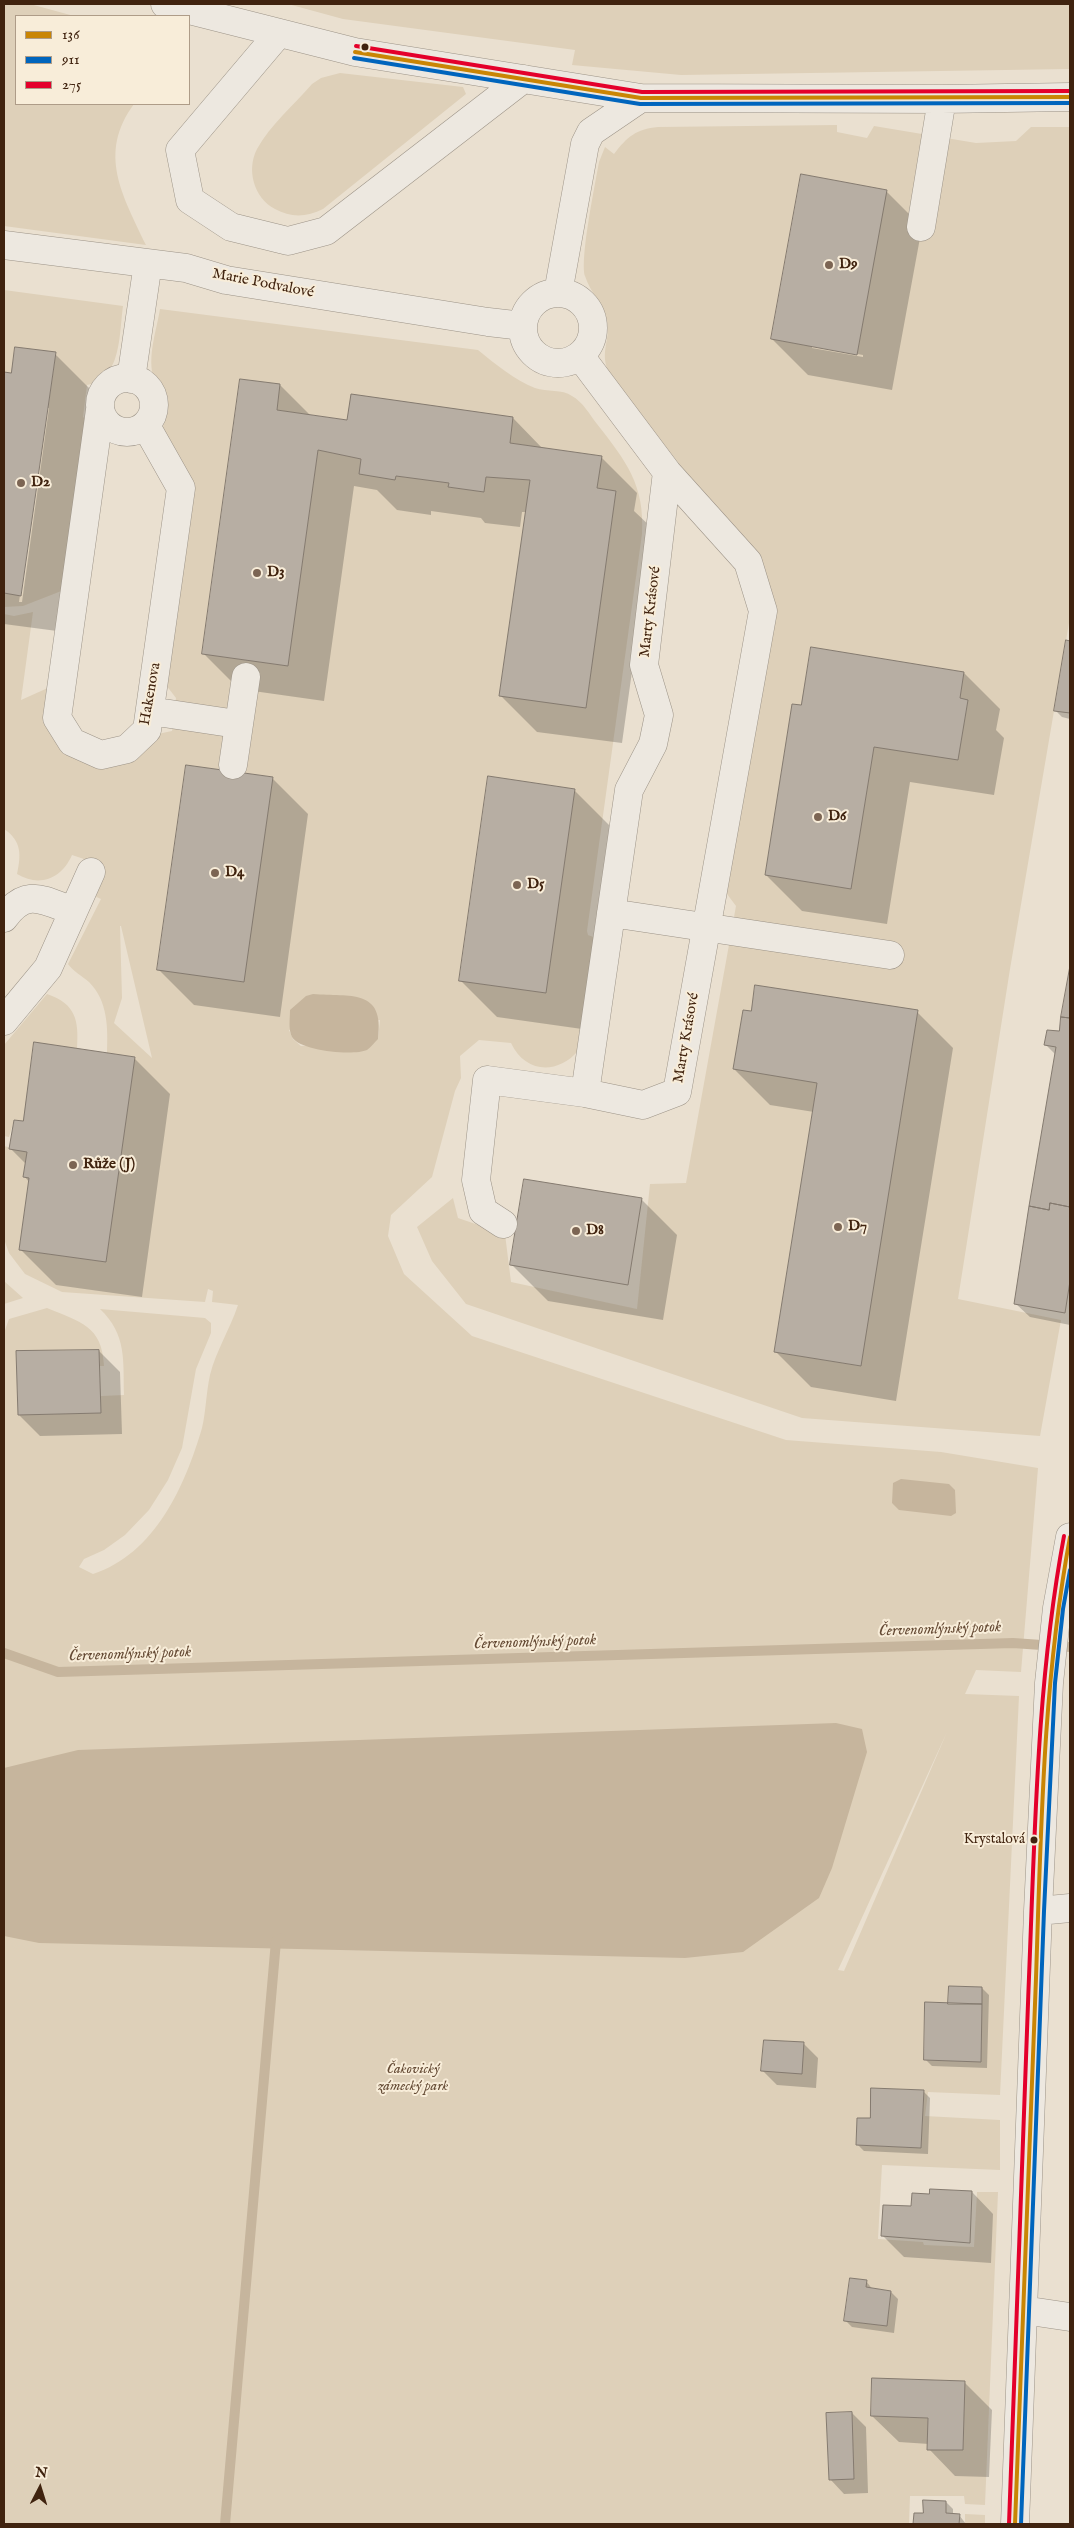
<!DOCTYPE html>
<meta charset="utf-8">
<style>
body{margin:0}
#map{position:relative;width:1074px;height:2528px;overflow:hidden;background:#eae0d0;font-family:"IM FELL English",serif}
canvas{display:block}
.frame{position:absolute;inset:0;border:5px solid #40230f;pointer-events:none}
.legend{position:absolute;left:15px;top:15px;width:175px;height:90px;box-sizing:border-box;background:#f8edd9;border:1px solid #ae9c88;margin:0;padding:6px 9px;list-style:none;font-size:15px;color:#40230f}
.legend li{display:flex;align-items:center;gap:10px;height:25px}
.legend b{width:25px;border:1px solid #ae9c88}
.north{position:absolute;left:15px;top:2463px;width:50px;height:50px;-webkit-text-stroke:4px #f8edd9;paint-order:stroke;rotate:5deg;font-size:14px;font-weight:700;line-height:20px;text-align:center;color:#40230f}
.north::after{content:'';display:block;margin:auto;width:18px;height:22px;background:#40230f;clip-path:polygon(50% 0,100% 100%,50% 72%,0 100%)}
</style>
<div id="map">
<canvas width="1074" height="2528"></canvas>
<div class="frame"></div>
<ul class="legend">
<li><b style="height:6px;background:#c98504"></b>136</li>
<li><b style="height:6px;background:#0065bd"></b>911</li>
<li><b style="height:6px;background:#e4002b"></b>275</li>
</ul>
<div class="north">N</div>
</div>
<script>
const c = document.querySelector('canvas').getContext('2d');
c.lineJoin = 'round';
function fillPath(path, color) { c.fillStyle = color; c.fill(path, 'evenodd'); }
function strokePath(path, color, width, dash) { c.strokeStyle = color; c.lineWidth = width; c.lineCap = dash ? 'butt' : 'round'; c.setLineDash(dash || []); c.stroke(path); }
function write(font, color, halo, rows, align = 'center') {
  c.font = font + ' "IM FELL English",serif'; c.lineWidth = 4; c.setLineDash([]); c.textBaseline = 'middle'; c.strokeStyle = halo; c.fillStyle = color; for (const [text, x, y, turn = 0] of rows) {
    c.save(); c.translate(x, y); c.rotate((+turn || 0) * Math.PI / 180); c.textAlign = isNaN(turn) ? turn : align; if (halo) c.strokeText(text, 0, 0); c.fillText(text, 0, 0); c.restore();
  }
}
fillPath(new Path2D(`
 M4,4H30L74,16H16V104H134C97,154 123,196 146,245L4,226Z
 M288,4H1070V69L681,75L572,65L575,50L343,19Z
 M340,73L463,87L466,94L323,209C307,217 291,218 275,209C254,198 246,170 257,149C270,125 295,104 312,84L321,78Z
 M837,125V132L867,138L874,126L976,143L1016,141L1031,127H1070V617L1010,969L958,1299L1061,1320L1040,1436L802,1418L466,1304L432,1261L417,1227L453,1198L458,1218L505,1234L511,1282L637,1309L650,1184L686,1183L736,906L724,890L761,570L609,373C599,352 611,340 607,321C603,304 590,292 585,276C580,258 595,185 599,162L605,147L614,154C627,137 636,129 658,127ZM801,174L886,190L857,355L771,339ZM811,647L964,672L960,698L968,701L958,759L874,747L851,889L765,875L792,704L801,705ZM755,985L918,1011L860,1366L774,1352L817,1083L733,1069L743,1010L751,1011Z
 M4,290L123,306C119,334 122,379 87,385L83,417L86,419L64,590L23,606L4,607V593L22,595L56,353L15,347L11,373L4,372Z
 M160,309L478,350C495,364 515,380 535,388C547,392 562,389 572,396C583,402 590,415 597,424C626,461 645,485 642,534L587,931L588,935L596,938L578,1051C557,1075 525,1073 511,1043L479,1040L460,1056L461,1078L455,1091L432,1177L391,1215L388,1236L404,1274L472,1336L786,1440L941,1452L1038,1468L1021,1672L976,1670L965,1694L1019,1696L1000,2095L928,2092L925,2116L1000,2120V2170L882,2165L878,2239L923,2242L924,2245L974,2247L977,2192H998L985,2505L965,2504L964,2496H910L909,2524H4V1333L9,1319L47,1308C80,1322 102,1325 104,1366H100L99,1350L16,1352L18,1415L101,1413V1396L124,1395C123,1360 127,1335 100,1309L205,1318L211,1323V1333L196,1369L182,1448L168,1480L149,1510L125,1535L104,1550L84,1559L79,1567L93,1574C155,1554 185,1486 202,1428C206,1411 206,1393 210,1375C216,1351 230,1329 238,1305L212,1302L213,1291L208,1289L205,1302L62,1292L25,1274L9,1253L4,1239V1146L27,1152L23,1177L29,1178L19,1250L106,1262L135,1057L107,1053C108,1028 108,1001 89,982C82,976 73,971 68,964L101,899L92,895L102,865L72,855C62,878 40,888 17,874C21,855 22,841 4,829V614L14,616L33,612L21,700L50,687L71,752L172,731L176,698L166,685L187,496L163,428L167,398C140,375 155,339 160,309ZM240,379L280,384L277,410L347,420L513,417L510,443L601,456L597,488L616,491L586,707L499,696L530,480L486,477L484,492L448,487L449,483L396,476L395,479L360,474L361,459L318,450L288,666L202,654ZM186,765L273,777L243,982L157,969ZM488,776L575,789L546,993L459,981ZM120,926H121L152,1058L114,1023L122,998ZM380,1020L378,1039L301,1046L293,1039L289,1030ZM947,1732L844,1971L838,1970ZM949,1986L982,1987L981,2062L924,2060L925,2002L948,2004ZM872,2088L924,2090L921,2148L856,2145L857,2118H870ZM850,2278L866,2280V2287L891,2291L887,2326L844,2321ZM872,2379L965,2381L963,2450H927L928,2418L871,2416ZM852,2412L854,2478L829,2480L826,2413Z
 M47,994C76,1004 79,1020 77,1049L34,1043L23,1121L14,1120L9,1137L4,1136V1045Z
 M4,1281L23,1298L4,1304Z
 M965,2514L985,2515V2524H965Z`), '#ded0b9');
fillPath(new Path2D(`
 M313,994C350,997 385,988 378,1039C375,1042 371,1047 367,1050C353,1056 300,1051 292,1037C288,1029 290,1019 290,1010L306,996Z
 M901,1479L949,1484L955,1490L956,1513L951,1516L899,1510L892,1503L893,1483Z
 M836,1723L862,1729L867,1752L832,1868L819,1898L743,1952L685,1958L39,1943L4,1936V1768L78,1750Z`), '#c6b59d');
fillPath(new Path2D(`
 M886,191L922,227L892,390L808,375L772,339ZM812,346L863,355V357L812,348Z
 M55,354L91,390L57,631L4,624V373L12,374ZM47,408H49L22,602H19Z
 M280,385L311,416L348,422L513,418L543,449L601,457L637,493L634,511L652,528L622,743L537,732L501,696L526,512H522L520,527L485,523L481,518L431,511V515L397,510L377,490L354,486L324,701L239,689L203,653Z
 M1067,642H1070V719L1062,717L1055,710Z
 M964,673L1000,709L996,730L1004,738L994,795L910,782L887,924L802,911L766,875L802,707Z
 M272,778L308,814L280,1017L194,1005L158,969Z
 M574,790L610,826L582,1029L497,1017L461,981Z
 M1070,973V1325L1030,1317L1015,1303L1056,1055L1046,1045L1060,1033Z
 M917,1012L953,1048L896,1401L811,1387L775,1351L814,1112L770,1105L734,1069Z
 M134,1058L170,1094L142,1297L56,1285L20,1249L29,1182L25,1177L26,1164L11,1149L24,1123Z
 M641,1199L677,1235L663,1320L548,1301L512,1265Z
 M99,1351L120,1372L122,1434L40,1436L19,1415Z
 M982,1988L989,1995L987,2068L932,2066L925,2059Z
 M804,2044L818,2058L816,2088L777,2085L763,2071Z
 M923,2091L930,2098L928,2154L864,2151L857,2144Z
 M972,2192L993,2214L991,2263L904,2257L882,2235L912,2208Z
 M866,2281L873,2290L891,2292L898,2299L894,2333L852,2327L845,2320Z
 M965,2383L992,2410L989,2477L955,2476L929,2449V2444L899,2442L872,2416Z
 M852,2413L866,2427L868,2493L844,2494L830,2479Z
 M946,2502L953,2509V2515H959L966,2524H915V2514H924Z`), '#0003');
strokePath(new Path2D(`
 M4,1653L58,1672L1013,1643L1070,1647
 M225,2524L276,1941L281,1938`), '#c6b59d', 10);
const building = new Path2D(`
 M801,174L887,190L857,355L771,339Z
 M15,347L56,352L21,596L4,593V372L11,373Z
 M240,379L280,384L277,410L347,420L351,394L513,417L510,443L602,456L597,488L616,491L586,708L499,696L530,480L486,477L484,492L448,487L449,483L396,476L395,480L359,474L361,459L318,450L288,666L202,654Z
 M1066,640L1070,641V713L1054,711Z
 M811,647L964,672L960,698L968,700L958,760L874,747L851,889L765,875L792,704L801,705Z
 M186,765L273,777L244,982L157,970Z
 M488,776L575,789L546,993L459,981Z
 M1070,966V1018L1061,1017Z
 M755,985L918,1010L861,1366L774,1352L817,1083L733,1069L743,1010L751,1011Z
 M1061,1017L1070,1018V1207L1050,1203L1049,1210L1029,1206L1056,1047L1044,1045L1047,1030L1059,1031Z
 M34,1042L135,1057L106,1262L19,1250L29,1178L23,1177L27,1152L9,1149L14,1120L23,1121Z
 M524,1179L642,1198L628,1285L510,1265Z
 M1050,1203L1070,1207V1281L1065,1313L1014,1304L1029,1206L1049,1210Z
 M99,1350L101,1413L18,1415L16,1351Z
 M949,1986L982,1987V2004H948Z
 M925,2002L982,2004L981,2062L924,2060Z
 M764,2040L804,2042L802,2074L761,2071Z
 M871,2088L924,2090L921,2148L856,2145L857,2118H870Z
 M930,2189L972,2191L970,2243L881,2236L883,2205L911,2206L912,2193L929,2194Z
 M850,2278L867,2280L866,2287L891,2291L887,2326L844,2321Z
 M872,2378L965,2381L963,2450H927L928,2418L871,2416Z
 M852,2412L854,2479L829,2480L826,2413Z
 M923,2500L946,2501V2513L960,2514L959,2524H913L914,2513H923Z`);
fillPath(building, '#b7aea3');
strokePath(building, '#847a6f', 1);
const minor = new Path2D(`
 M165,4L355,52L641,98L942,99L1070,97
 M279,33L180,150L190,200L231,227L288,241L326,231L523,79
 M921,227L942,99
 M4,245L186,268L226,280L488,322L523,326
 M558,293L585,144L591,132L641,98
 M523 328a35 35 0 1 1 70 0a35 35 0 1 1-70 0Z
 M580,356L667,472L748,562L763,611L677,1092L643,1105L585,1093L629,790L653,744L659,715L644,665L667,472
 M100 405a27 27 0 1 1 54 0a27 27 0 1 1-54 0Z
 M131,379L148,263
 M100,410L57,718L72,742L101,755L127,749L147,730L181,488L146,426
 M150,711L237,724
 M233,765L246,677
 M611,913L890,955
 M4,918C26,887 43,900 73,911
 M4,1021L48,968L91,872
 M503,1224L483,1211L476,1180L487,1080L585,1093
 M1038,1911L1070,1908
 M1023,2310L1070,2317
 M1015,2524L1038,1911L1049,1683L1057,1608L1070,1537`);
strokePath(minor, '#9c9387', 29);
strokePath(minor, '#ede8e0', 28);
strokePath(new Path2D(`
 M355,52L641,98L1070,97
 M1015,2524C1022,2342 1029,2160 1036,1978C1041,1830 1043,1682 1070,1537`), '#c98504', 4);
strokePath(new Path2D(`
 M354,58L640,104L1070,103
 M1021,2524L1044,1911L1055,1683L1063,1609L1070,1570`), '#0065bd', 4);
strokePath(new Path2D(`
 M356,46L642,92L1070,91
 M1009,2524C1016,2341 1022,2159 1029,1977C1035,1829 1037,1681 1064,1536`), '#e4002b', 4);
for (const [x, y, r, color] of [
 [365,47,4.5,"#40230f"],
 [829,265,5,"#7c6553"],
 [21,483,5,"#7c6553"],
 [257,573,5,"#7c6553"],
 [818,817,5,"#7c6553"],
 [215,873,5,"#7c6553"],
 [517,885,5,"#7c6553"],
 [73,1165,5,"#7c6553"],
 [838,1227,5,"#7c6553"],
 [576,1231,5,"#7c6553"],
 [1034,1840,4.5,"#40230f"]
]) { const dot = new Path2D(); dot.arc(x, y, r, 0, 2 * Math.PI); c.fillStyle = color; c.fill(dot); strokePath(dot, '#f8edd9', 2); }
write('14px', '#40230f', '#f8edd9', [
 ["Krystalová",1025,1840]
], 'right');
write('bold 15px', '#40230f', '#f8edd9', [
 ["D9",839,265],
 ["D2",31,483],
 ["D3",267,573],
 ["D6",828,817],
 ["D4",225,873],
 ["D5",527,885],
 ["Růže (J)",83,1165],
 ["D7",848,1227],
 ["D8",586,1231]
], 'left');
write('15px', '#40230f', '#f8edd9', [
 ["Marie Podvalové",263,284,11],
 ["Marty Krásové",651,612,-83],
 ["Hakenova",151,694,-80],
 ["Marty Krásové",687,1038,-80]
]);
write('italic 15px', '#654b35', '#f8edd9', [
 ["Čakovický",413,2070],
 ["zámecký park",413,2087]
]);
write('italic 16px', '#644933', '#f8edd9', [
 ["Červenomlýnský potok",940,1630,-2],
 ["Červenomlýnský potok",535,1643,-2],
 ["Červenomlýnský potok",130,1655,-2]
]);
</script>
